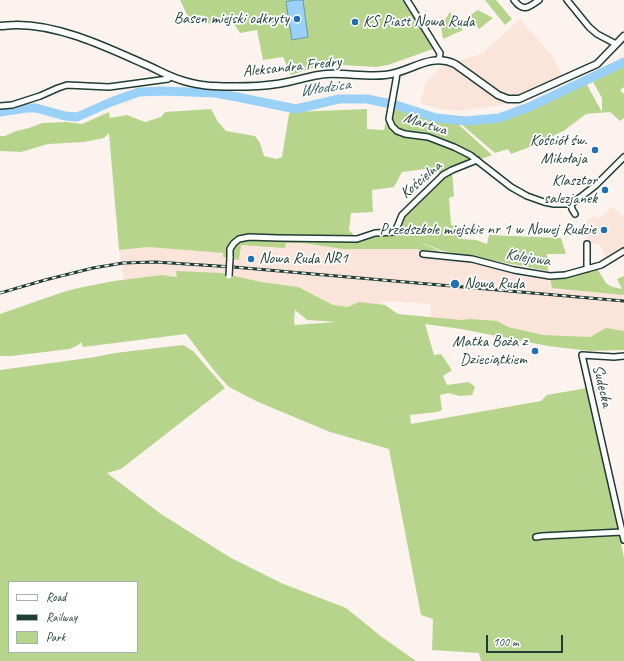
<!DOCTYPE html>
<meta charset="utf-8">
<style>
body{margin:0}
#map{position:relative;width:624px;height:661px;overflow:hidden;background:#fdf3ee;font-family:Caveat,sans-serif}
canvas{display:block}
.legend{position:absolute;left:8px;top:581px;width:130px;height:72px;box-sizing:border-box;background:#fff;border:1px solid #a5b1ae;margin:0;padding:5px 7px;list-style:none;font-size:12px;color:#1f3d34}
.legend li{display:flex;align-items:center;gap:8px;height:20px}
.legend b{width:20px;border:1px solid #a5b1ae}
.scale{position:absolute;left:486px;top:635px;width:77px;height:18px;box-sizing:border-box;border:2px solid #1f3d34;border-top:0;padding-left:5px;font-size:12px;line-height:14px;white-space:nowrap;color:#1f3d34;-webkit-text-stroke:3px #fff;paint-order:stroke}
</style>
<div id="map">
<canvas width="624" height="661"></canvas>
<ul class="legend">
<li><b style="height:5px;background:#fff"></b>Road</li>
<li><b style="height:5px;background:#1f3d34"></b>Railway</li>
<li><b style="height:11px;background:#b7d48d"></b>Park</li>
</ul>
<div class="scale">100 m</div>
</div>
<script>
const c = document.querySelector('canvas').getContext('2d');
c.lineJoin = 'round';
function fillPath(path, color) { c.fillStyle = color; c.fill(path, 'evenodd'); }
function strokePath(path, color, width, dash) { c.strokeStyle = color; c.lineWidth = width; c.lineCap = dash ? 'butt' : 'round'; c.setLineDash(dash || []); c.stroke(path); }
function write(font, color, halo, rows, align = 'center') {
  c.font = font + ' Caveat,sans-serif'; c.lineWidth = 3.5; c.setLineDash([]); c.textBaseline = 'middle'; c.strokeStyle = halo; c.fillStyle = color; for (const [text, x, y, turn = 0] of rows) {
    c.save(); c.translate(x, y); c.rotate((+turn || 0) * Math.PI / 180); c.textAlign = isNaN(turn) ? turn : align; if (halo) c.strokeText(text, 0, 0); c.fillText(text, 0, 0); c.restore();
  }
}
fillPath(new Path2D(`
 M520,19L553,57L562,76L518,97L509,96L499,92L452,66L506,104L461,111L441,109L420,103L426,82L439,69L446,64L450,66L451,65L449,64L483,53Z
 M611,206L624,217V247L607,259L600,245L588,242L587,234L582,225L595,215L597,218L604,215Z
 M269,241L422,248V257L478,263L523,276L624,292V344L430,322L431,304L382,301L385,319L230,282L161,275L124,280L119,250L148,247L224,253L239,244Z`), '#fbe4d9');
fillPath(new Path2D(`
 M180,0H403L433,49L388,65L376,67L325,64L291,75L283,57L263,60L257,30L240,33L234,24L191,23Z
 M485,0H496L512,19L505,25Z
 M478,10L493,18L479,29L469,16Z
 M450,12L463,30L443,39L441,26Z
 M624,62V87L620,90L624,94V118L620,121L610,112L586,114L565,130L535,145L511,154L508,149L495,153L461,124H458L492,155L452,170L454,196L449,198L451,225L461,226L462,239L476,240L487,244L489,235L561,238L566,254H547L548,271L443,251L417,241L440,251L420,250L417,249H343L303,243H286L285,248L241,245L239,260L223,257V253L148,247L119,250L109,133L104,138L84,142L48,144L21,152L0,151V136H5L16,131L29,128L42,123L66,122L82,124L109,112L110,118L127,115L145,122L161,117L165,112L211,109L218,122L226,131L255,136L260,143L264,156L276,159L282,157L289,114L291,112L367,109V129L384,130L389,104L396,105L436,118L466,121L499,118L529,107ZM593,82L602,98V112L587,85ZM432,168L443,175L402,215L394,232L357,239L349,230L351,213L373,212L372,190L394,187L402,172Z
 M587,265L596,267L606,283L612,287L622,289L617,279L624,276V295L552,288L549,272H577Z
 M176,271L221,273L261,282L298,287L333,305L348,307L359,302L385,305L398,314L461,320L471,319L497,321L508,327L543,335L590,337L606,328L624,331V350L590,351L548,346L461,329L425,324L434,355L441,354L452,370L443,376L447,385L469,382L475,387L472,395L460,396L448,393L440,395L442,410L437,412L410,415L411,424L541,401L547,395L587,388L624,558V661H481L479,653L432,650L433,619L421,615L389,449L330,432L258,402L229,387L216,373L186,334L83,347L81,342L78,345L70,349L11,356H0V314L63,292L78,288L114,281L161,275L177,277ZM295,310L307,320L336,322L295,325L294,322Z
 M183,345L193,351L225,388L121,469L107,473L161,514L231,558L281,583L346,608L382,637L416,661H0V370L95,357L115,353ZM9,582H137V652H9Z`), '#b7d48d');
const water = new Path2D(`
 M296,0H303L308,37L292,40L286,2Z`);
fillPath(water, '#99d1f8');
strokePath(water, '#6896aa', 1);
strokePath(new Path2D(`
 M0,112L27,108H36L65,116L77,117L111,102L139,92L164,91L215,93L237,97L296,109L339,99H367L396,105L436,118L466,121L499,118L529,107L624,62`), '#99d1f8', 9);
const minor = new Path2D(`
 M407,0L438,50L440,53L439,60
 M514,0C523,12 528,8 539,0
 M567,0L589,27L597,34L616,44
 M397,73L396,80L389,119L392,126L397,131L405,134L428,137L454,147L470,155L511,187L527,196L544,202L554,204H571L582,196L596,185L624,157
 M0,106L12,105L40,96L58,88L67,85L109,87L168,79L171,76
 M571,204L572,209L575,214
 M587,244V269
 M423,254L472,259L514,270L550,276L565,275L601,265L624,251
 M230,258V249L234,243L239,239L249,237L278,238L357,239L375,233L395,232L402,215L443,175L452,170L477,160
 M624,356L614,357L582,355L624,540
 M536,537L542,536L622,532`);
const tertiary = new Path2D(`
 M0,26C5,26 10,25 15,25C57,24 104,46 142,63C155,68 167,76 181,80C189,83 205,86 213,86C234,87 256,87 277,84C294,82 310,75 327,74C346,73 366,77 385,75C410,73 429,52 455,64L498,95L508,99H519L597,64L624,36`);
strokePath(minor, '#1f3d34', 8);
strokePath(tertiary, '#1f3d34', 9);
strokePath(minor, '#fff', 5);
strokePath(tertiary, '#fff', 6);
const rail = new Path2D(`
 M0,293L45,280L93,268L123,263L155,262L233,267L624,301`);
strokePath(rail, '#1f3d34', 3);
strokePath(rail, '#fff', 1.5, [4.5]);
const minorBridge = new Path2D(`
 M229,276L230,258`);
strokePath(minorBridge, '#1f3d34', 8, []);
strokePath(minorBridge, '#fff', 5);
for (const [x, y, r, color] of [
 [297,19,4,"#1f6fb2"],
 [355,22,4,"#1f6fb2"],
 [595,150,4,"#1f6fb2"],
 [605,190,4,"#1f6fb2"],
 [604,230,4,"#1f6fb2"],
 [251,259,4,"#1f6fb2"],
 [455,284,5,"#1f6fb2"],
 [535,351,4,"#1f6fb2"]
]) { const dot = new Path2D(); dot.arc(x, y, r, 0, 2 * Math.PI); c.fillStyle = color; c.fill(dot); strokePath(dot, '#fff', 1.5); }
write('16px', '#1f3d34', '#fff', [
 ["Basen miejski odkryty",289,19],
 ["KS Piast Nowa Ruda",363,22,"left"],
 ["Kościół św.",587,141],
 ["Mikołaja",587,159],
 ["Klasztor",597,181],
 ["salezjanek",597,199],
 ["Przedszkole miejskie nr 1 w Nowej Rudzie",596,230],
 ["Nowa Ruda NR1",259,259,"left"],
 ["Nowa Ruda",464,284,"left"],
 ["Matka Boża z",527,342],
 ["Dzieciątkiem",527,360]
], 'right');
write('16px', '#1f3d34', '#fff', [
 ["Aleksandra Fredry",292,67,-6],
 ["Martwa",425,124,18],
 ["Kościelna",421,180,-41],
 ["Kolejowa",528,258,9],
 ["Sudecka",602,386,77]
]);
write('italic 17px', '#3e6265', '#fff', [
 ["Włodzica",325,88,-8]
]);
</script>
